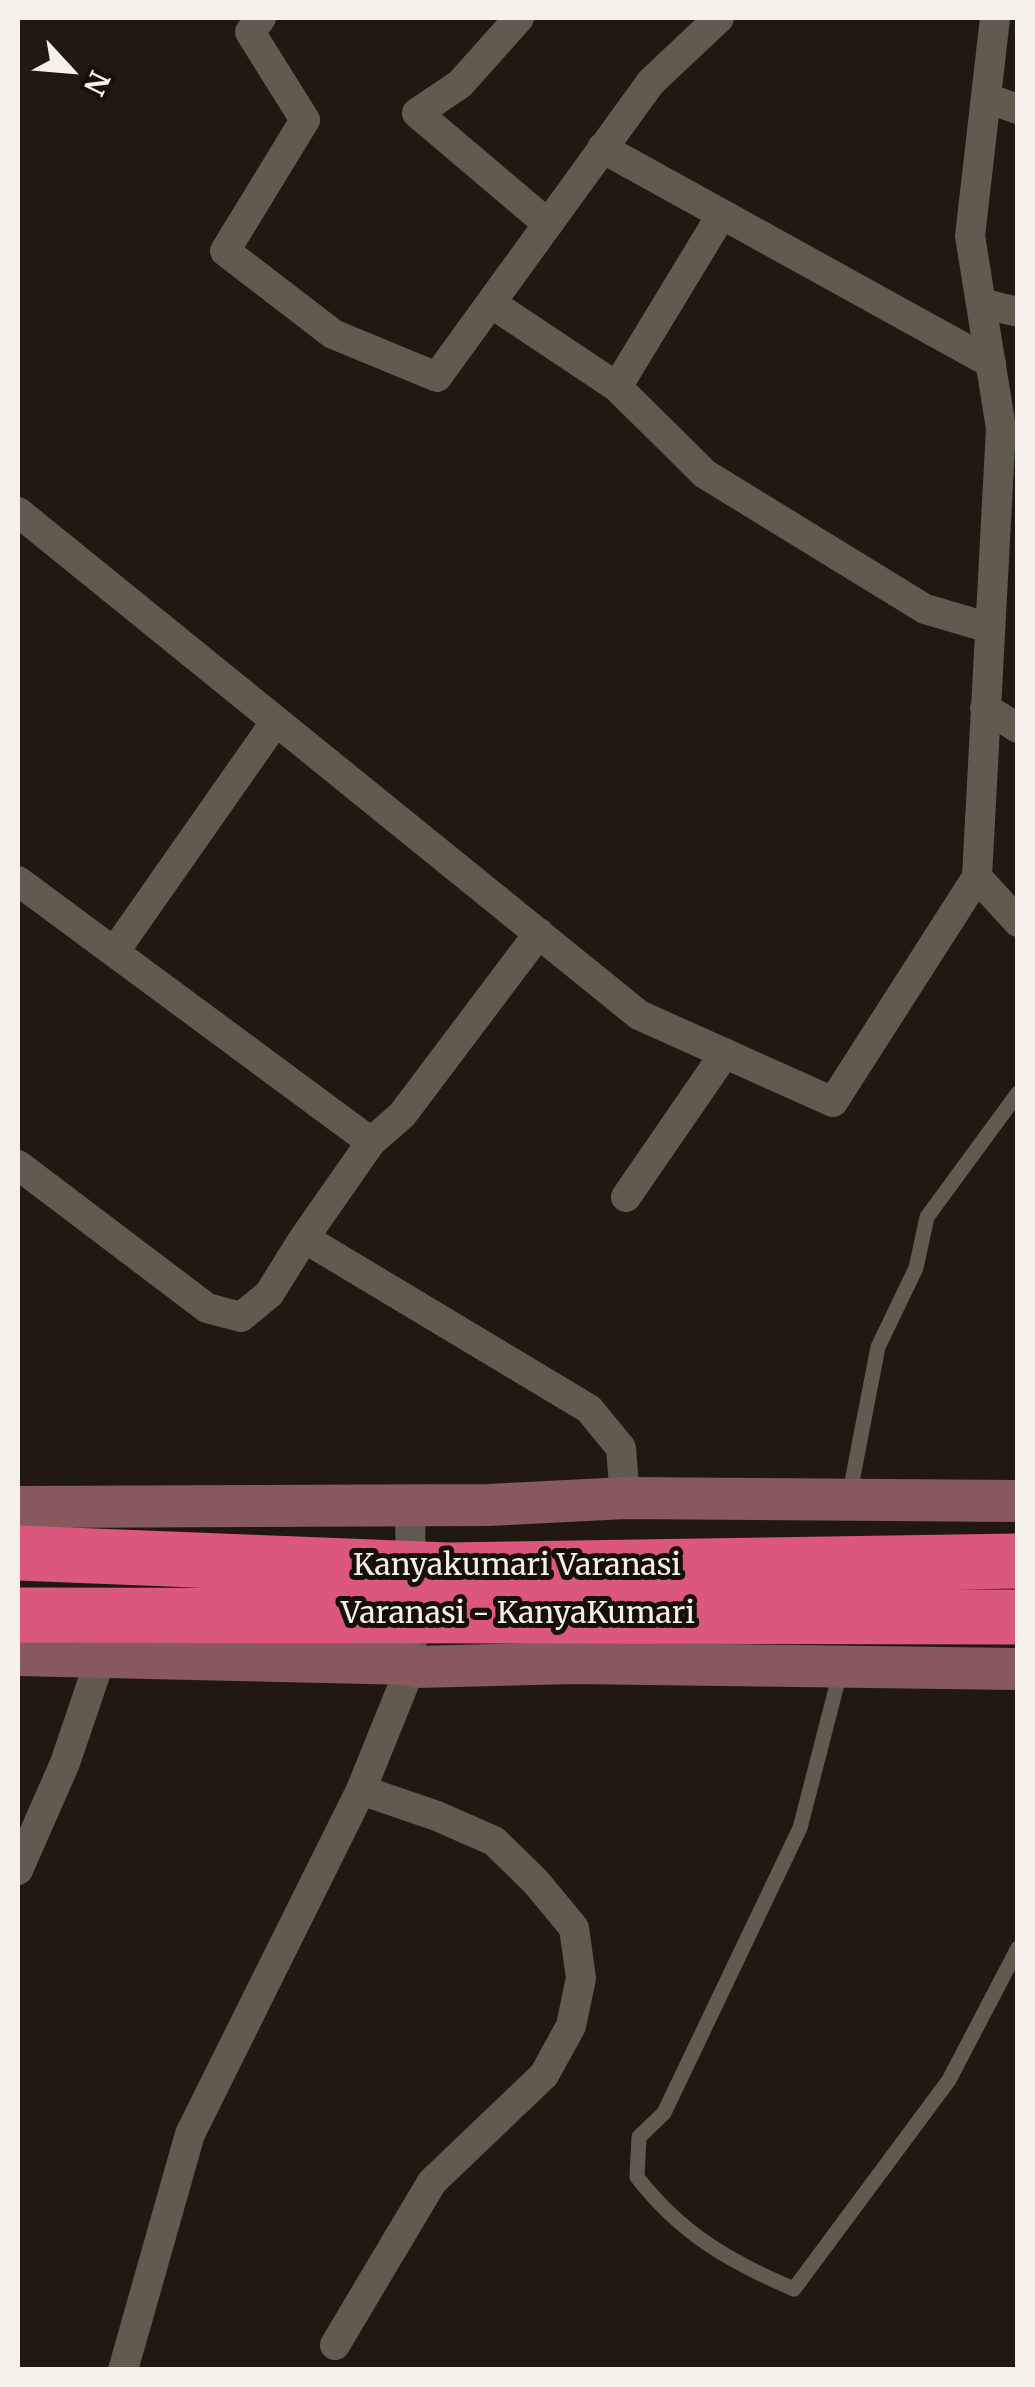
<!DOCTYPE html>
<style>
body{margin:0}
#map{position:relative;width:1035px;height:2387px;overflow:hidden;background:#211910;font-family:Merriweather,serif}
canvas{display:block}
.frame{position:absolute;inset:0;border:20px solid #f5f0e9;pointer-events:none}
.north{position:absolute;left:20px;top:20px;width:100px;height:100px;-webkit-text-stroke:8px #171007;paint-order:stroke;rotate:116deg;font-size:28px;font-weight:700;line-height:40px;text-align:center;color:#f5f0e9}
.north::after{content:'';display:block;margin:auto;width:35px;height:45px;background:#f5f0e9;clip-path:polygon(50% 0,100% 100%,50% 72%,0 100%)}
</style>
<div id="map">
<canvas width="1035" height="2387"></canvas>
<div class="frame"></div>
<div class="north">N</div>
</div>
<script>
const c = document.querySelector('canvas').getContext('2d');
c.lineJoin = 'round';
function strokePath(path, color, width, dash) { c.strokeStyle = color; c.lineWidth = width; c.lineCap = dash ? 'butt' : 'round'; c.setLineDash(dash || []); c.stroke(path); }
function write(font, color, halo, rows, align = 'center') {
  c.font = font + ' Merriweather,serif'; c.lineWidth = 10; c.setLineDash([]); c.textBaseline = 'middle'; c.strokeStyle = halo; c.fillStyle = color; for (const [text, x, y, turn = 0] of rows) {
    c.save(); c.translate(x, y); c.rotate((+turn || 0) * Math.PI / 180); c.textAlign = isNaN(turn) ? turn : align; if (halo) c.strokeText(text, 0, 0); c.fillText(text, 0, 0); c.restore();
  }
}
strokePath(new Path2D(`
 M849,1497L878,1347L916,1268L927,1217L1018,1093
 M841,1669L800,1828L664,2113L639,2137L637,2177C680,2233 730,2262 794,2289L949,2080L1018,1948`), '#625a4e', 15);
strokePath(new Path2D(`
 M261,18L250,32L305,120L225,251L333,334L437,377L651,82L719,18
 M519,18L460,84L417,113L548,224
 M986,98L1018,109
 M602,148L991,363
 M491,303L617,387L705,474L925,609L990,628
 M981,303L1018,312
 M617,387L722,214
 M18,512L639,1015L833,1102L977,877L1018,922
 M985,708L1018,728
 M977,877L1001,428L970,236L995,18
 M18,881L371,1142
 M539,933L402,1115L371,1142L304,1238L589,1409L621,1448L625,1498
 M115,951L276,721
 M18,1165L207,1308L241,1317L269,1294L304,1238
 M626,1197L725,1053
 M410,1505L411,1582
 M18,1870L65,1763L101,1657
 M335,2345L432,2182L544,2075L571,2026L581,1978L574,1928L536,1882L494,1841L437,1816L361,1790
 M123,2370L190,2134L361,1790L412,1664V1648`), '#625a4e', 30);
strokePath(new Path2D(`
 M18,1507L489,1505L625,1498L1018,1501
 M18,1655L412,1664L416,1667L574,1663L1018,1669`), '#87595c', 42);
strokePath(new Path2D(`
 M18,1553L448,1570L1018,1561
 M18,1615L1018,1617`), '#dc577d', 55);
write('30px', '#f5f0e9', '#171007', [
 ["Kanyakumari Varanasi",517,1567],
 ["Varanasi - KanyaKumari",518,1615]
]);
</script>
